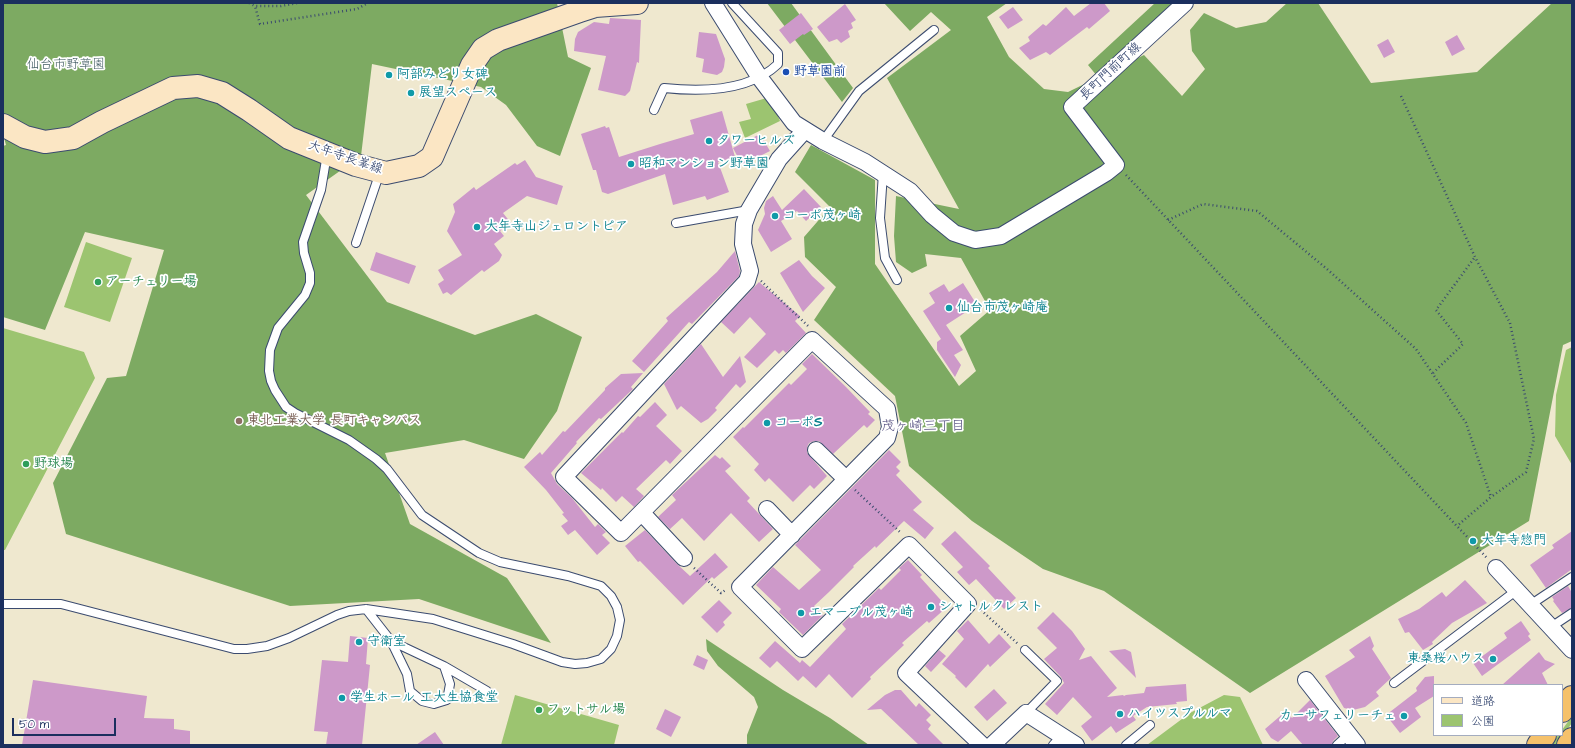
<!DOCTYPE html>
<meta charset="utf-8">
<style>
body{margin:0}
#map{position:relative;width:1575px;height:748px;overflow:hidden;background:#efe8cf;font-family:"Architects Daughter","Klee One",sans-serif}
canvas{display:block}
.frame{position:absolute;inset:0;border:4px solid #1b2f5e;pointer-events:none}
.legend{position:absolute;left:1433px;top:684px;width:130px;height:52px;box-sizing:border-box;background:#fff;border:1px solid #a4acbf;margin:0;padding:5px 7px;list-style:none;font-size:12px;color:#1b2f5e}
.legend li{display:flex;align-items:center;gap:8px;height:20px}
.legend b{width:20px;border:1px solid #a4acbf}
.scale{position:absolute;left:12px;top:718px;width:104px;height:18px;box-sizing:border-box;border:2px solid #1b2f5e;border-top:0;padding-left:5px;font-size:12px;line-height:14px;white-space:nowrap;color:#1b2f5e;-webkit-text-stroke:3px #fff;paint-order:stroke}
</style>
<div id="map">
<canvas width="1575" height="748"></canvas>
<div class="frame"></div>
<ul class="legend">
<li><b style="height:5px;background:#fbe6c4"></b>道路</li>
<li><b style="height:11px;background:#9cc470"></b>公園</li>
</ul>
<div class="scale">50 m</div>
</div>
<script>
const c = document.querySelector('canvas').getContext('2d');
c.lineJoin = 'round';
function fillPath(path, color) { c.fillStyle = color; c.fill(path, 'evenodd'); }
function strokePath(path, color, width, dash) { c.strokeStyle = color; c.lineWidth = width; c.lineCap = dash ? 'butt' : 'round'; c.setLineDash(dash || []); c.stroke(path); }
function write(font, color, halo, rows, align = 'center') {
  c.font = font + ' "Architects Daughter","Klee One",sans-serif'; c.lineWidth = 3.5; c.setLineDash([]); c.textBaseline = 'middle'; c.strokeStyle = halo; c.fillStyle = color; for (const [text, x, y, turn = 0] of rows) {
    c.save(); c.translate(x, y); c.rotate((+turn || 0) * Math.PI / 180); c.textAlign = isNaN(turn) ? turn : align; if (halo) c.strokeText(text, 0, 0); c.fillText(text, 0, 0); c.restore();
  }
}
fillPath(new Path2D(`
 M770,97L780,121L745,138L739,122L751,119L746,104Z
 M86,242L132,258L110,322L64,307Z
 M3,328L84,352L95,378L5,550H3Z
 M1572,347V465L1555,436L1556,395L1566,350Z
 M515,695L619,725L614,745H501Z
 M1224,695L1240,697L1263,745H1147L1190,713Z
 M1572,716V723L1556,745H1551L1558,735H1562V730Z`), '#9cc470');
fillPath(new Path2D(`
 M3,3H557L568,57L591,68L560,156L537,146L506,105L481,87L372,64L361,156L306,195L387,302L475,335L536,314L582,337L557,411L524,459L464,440L385,453L410,524L507,578L551,643L419,599L290,606L66,534L53,483L107,378L126,376L164,250L85,232L45,330L3,317V146L6,145L3,134Z
 M767,3H791L853,88L842,102Z
 M884,3H1007L987,17L1009,57L1044,89L1068,92L1144,55L1182,96L1205,69L1192,51L1190,30L1204,13L1236,28L1266,22L1287,3H1318L1371,83L1477,72L1552,3H1572V341L1563,345L1529,521L1250,693L1104,591L1043,569L972,521L909,466L895,396L814,320L836,287L805,257L804,237L830,207L795,172L811,145L875,180V264L959,386L976,371L960,336L990,310L961,258L925,254L927,266L912,273L896,262L894,236L896,196L959,209L887,78L951,30L931,12L910,31Z
 M1155,3H1177L1097,76L1088,65Z
 M706,639L783,690L830,718L869,745H747V735L758,707L754,697L718,666L707,651Z`), '#7daa62');
fillPath(new Path2D(`
 M1091,3H1104L1110,11L1089,29L1087,27L1050,55L1046,52L1030,60L1019,48L1030,41L1028,37L1043,24L1046,26L1066,7L1074,16Z
 M845,4L856,20L851,23L853,28L848,31L850,37L841,43L837,39L829,42L817,27Z
 M1013,7L1023,20L1008,29L999,17Z
 M801,13L813,29L804,35L803,34L790,44L779,30Z
 M610,18L641,20L639,63L637,62L630,91L625,96L598,90L606,56L574,51L575,39L578,32L594,22L609,24Z
 M699,32L716,34L725,59L724,67L722,72L717,75L702,72L704,59L696,57Z
 M1457,35L1465,49L1452,56L1445,42Z
 M1388,39L1395,52L1384,58L1377,45Z
 M722,111L735,157L718,162L729,192L707,200L705,196L673,205L665,174L608,194L602,192L596,170H593L581,134L605,126L606,128L609,127L619,157L660,144L694,134L690,120Z
 M760,134L770,151L742,165L733,148Z
 M525,160L536,177L563,186L557,205L527,196L503,213L511,223L500,231L504,236L494,244L502,255L499,261L484,272L482,270L451,295L447,292L443,294L438,284L444,280L438,270L462,255L447,231L455,212L453,204L474,187L476,190L515,163L517,165Z
 M804,189L821,207L806,221L797,211L781,221L792,239L771,252L758,230L765,214L764,208L766,201L773,196L782,210Z
 M735,251L740,271L739,276L692,324L689,322L644,372L632,361L668,321L666,318L717,272Z
 M376,252L416,266L409,284L370,270Z
 M799,260L812,276L825,288L803,312L780,273Z
 M759,282L800,316L795,321L806,333L786,353L783,350L779,354L775,350L757,368L744,357L766,334L750,317L734,334L721,322Z
 M963,283L977,305L946,325L963,350L954,355L961,365L955,377L937,350V342L941,339L923,311L935,303L929,293L944,284L949,292Z
 M701,344L723,377L740,356L746,382L740,388L736,384L715,408L717,410L708,419L701,423L681,406L677,410L664,384Z
 M812,354L846,387L870,412L868,414L875,420L867,428L864,425L833,454L819,441H814L809,443L807,447V453L827,476L814,489L810,485L793,502L769,478L765,482L754,470L759,464L733,437L743,427L744,428L789,383L791,385L807,369L802,364Z
 M643,373L631,387L633,389L601,419L599,418L576,442L577,443L551,473L557,484L572,498L595,527L598,524L606,532L602,535L610,543L597,555L575,530L568,535L561,526L568,521L562,514L564,513L546,490L524,467L540,452L542,455L563,431L565,432L605,390V388L621,374Z
 M655,402L667,415L656,426L682,451L670,464L666,460L636,489L644,496L634,507L622,496L616,502L602,488L601,490L581,473L622,432L623,433L638,416L640,417Z
 M889,450L901,462L896,467L900,471L896,475L922,502L913,510L934,528L925,539L904,521L876,548L875,546L853,566L854,567L829,592L814,606L823,615L803,635L779,612L781,609L756,585L773,567L799,590L821,570L795,545Z
 M715,455L720,459L722,457L731,466L725,471L750,498L747,501L773,529L759,542L731,513L704,541L682,518L670,529L658,517L676,500L672,495Z
 M645,530L677,564L690,576L715,553L728,567L714,579L712,577L683,605L640,561L638,562L625,546Z
 M955,531L990,566L988,568L1016,598L1004,609L976,579L969,585L957,572L963,567L941,544Z
 M1572,531V569L1546,588L1530,565L1554,548L1552,545Z
 M908,560L922,575L920,577L947,607L929,623L927,621L902,643L904,645L870,677L871,679L852,698L829,674L816,688L803,676L798,681L777,661L770,668L759,658L775,641L800,663L802,660L810,667L846,629L842,624L879,588L881,590L901,570L899,568Z
 M1465,580L1487,603L1452,623L1432,642L1433,644L1423,650L1409,632L1405,633L1398,619L1419,609L1442,592L1446,597Z
 M1568,586L1572,593V608L1562,613L1553,601L1554,600L1552,597Z
 M719,600L732,613L723,622L725,625L717,633L701,617Z
 M1053,612L1072,631L1085,649L1079,660L1091,656L1117,688L1107,697L1123,695L1124,696L1126,695L1144,693L1146,687L1186,684L1187,701L1176,702L1177,704L1147,707L1133,716L1136,720L1116,733L1111,726L1092,741L1081,726L1092,717L1073,697L1057,715L1045,704L1064,683L1061,677L1044,659L1057,648L1037,628Z
 M968,620L989,644L999,634L1011,647L990,667L988,664L966,688L955,677L956,676L942,664L964,639L957,631Z
 M1521,621L1530,634L1528,636L1531,640L1482,676L1473,663L1507,638L1504,633Z
 M350,636L368,638L366,664L370,665L362,745H326L328,732L314,731L322,660L348,662Z
 M1370,636L1374,646L1372,649L1391,678L1376,692L1379,696L1365,707L1353,710L1344,708L1325,676L1355,657L1349,650Z
 M1125,649L1131,652L1136,678L1109,651Z
 M939,650L946,656L931,672L925,666Z
 M1539,652L1545,660L1555,664L1542,673L1548,685H1502Z
 M697,655L708,660L704,670L693,665Z
 M1434,676V696L1415,708L1421,717L1400,733L1386,715L1417,691L1416,688L1425,677Z
 M33,680L147,696L144,718L174,719V729L190,731V745H22Z
 M994,689L1007,703L987,721L974,707Z
 M895,690H901L916,707L919,703L931,715L926,720L931,725L928,729L944,745H919L881,709L867,710L885,695Z
 M1310,700L1338,736L1333,741L1332,745H1303L1291,731L1278,742L1271,738L1265,729L1286,711L1292,718Z
 M665,709L681,717L671,737L656,729Z
 M435,732L444,745H416Z`), '#cd99c9');
const lane = new Path2D(`
 M654,110L664,88C701,92 750,91 778,64V53L732,3
 M823,141L859,91L934,30
 M883,173L880,218L885,258L897,280
 M676,223L749,210
 M356,243L380,172
 M3,604H61L234,649H247L267,646L289,638L337,615L349,611L366,609L433,619L513,644L562,662L575,664L587,663L601,659L611,649L617,636L620,620L617,607L611,596L601,586L568,576L500,562L479,553L422,515L387,469L376,459L349,440L295,413L286,407L275,390L271,381L269,371L270,350L278,328L305,295L310,283V273L304,253L303,242L321,190L327,154
 M1530,605L1572,577
 M366,609L391,641L407,674L410,691L422,701L434,704L447,700L450,684L444,666
 M1551,627L1572,613
 M391,641L444,666L487,691
 M1025,650L1057,681L1026,713
 M1394,683L1517,590
 M1053,745L1062,735
 M1126,745L1150,725
 M1337,745L1349,734`);
const street = new Path2D(`
 M713,3L760,78L794,123L823,141L865,162L910,191L932,215L954,233L975,240L1001,236L1106,173L1116,165L1072,107L1185,3
 M805,130L779,159L749,210L744,224L743,244L750,271L747,281L564,477L621,533L812,340L887,409L890,427L887,438L740,587L802,649L909,545L968,604L906,673L982,745
 M816,450L846,479
 M767,509L792,535
 M642,513L684,558
 M1496,568L1572,650
 M1306,680L1357,745
 M992,745L1026,713L1076,745`);
const secondary = new Path2D(`
 M3,125L25,137L45,142L73,138L102,122L173,88L198,86L222,93L249,110L289,138L356,165L386,173L419,166L432,157L472,65L483,49L498,40L580,11L595,6L637,3`);
const highway = new Path2D(`
 M1562,711L1572,697
 M1538,745L1545,735
 M1568,745L1572,739`);
strokePath(lane, '#3b4b6f', 10);
strokePath(street, '#3b4b6f', 18);
strokePath(secondary, '#3b4b6f', 24);
strokePath(highway, '#3b4b6f', 24);
strokePath(new Path2D(`
 M249,3L255,6
 M297,3L281,6H255L260,24L357,9L368,3
 M1401,96L1475,257L1510,323L1534,439L1526,472L1491,497
 M1126,175L1487,558
 M1168,220L1203,204L1257,211L1327,269L1416,349L1466,423L1491,497L1457,526
 M761,281L808,326
 M1433,373L1463,344L1436,310L1475,257
 M855,490L901,533
 M694,568L721,593L727,589
 M981,610L1018,644`), '#3b4b6f', 2.5, [1, 3]);
strokePath(lane, '#fff', 8);
strokePath(street, '#fff', 16);
strokePath(secondary, '#fbe6c4', 22);
strokePath(highway, '#f5c16b', 22);
for (const [x, y, r, color] of [
 [786,72,4,"#1a4fb4"],
 [389,75,4,"#0f9aa8"],
 [411,93,4,"#0f9aa8"],
 [709,141,4,"#0f9aa8"],
 [631,164,4,"#0f9aa8"],
 [775,216,4,"#0f9aa8"],
 [477,227,4,"#0f9aa8"],
 [98,282,4,"#2e9e5b"],
 [949,308,4,"#0f9aa8"],
 [239,421,4,"#8d6e63"],
 [767,423,4,"#0f9aa8"],
 [26,464,4,"#2e9e5b"],
 [1473,541,4,"#0f9aa8"],
 [931,607,4,"#0f9aa8"],
 [801,613,4,"#0f9aa8"],
 [359,642,4,"#0f9aa8"],
 [1493,659,4,"#0f9aa8"],
 [342,698,4,"#0f9aa8"],
 [539,710,4,"#2e9e5b"],
 [1120,714,4,"#0f9aa8"],
 [1404,716,4,"#0f9aa8"]
]) { const dot = new Path2D(); dot.arc(x, y, r, 0, 2 * Math.PI); c.fillStyle = color; c.fill(dot); strokePath(dot, '#fff', 1.5); }
write('13px', '#425c63', '#fff', [
 ["仙台市野草園",66,65]
]);
write('bold 13px', '#164399', '#fff', [
 ["野草園前",794,72]
], 'left');
write('13px', '#1b2f5e', '#fff', [
 ["長町門前町線",1111,72,-43],
 ["大年寺長峯線",345,158,19]
]);
write('bold 13px', '#0d838f', '#fff', [
 ["阿部みどり女碑",397,75],
 ["展望スペース",419,93],
 ["タワーヒルズ",717,141],
 ["昭和マンション野草園",639,164],
 ["コーポ茂ヶ崎",783,216],
 ["大年寺山ジェロントピア",485,227],
 ["仙台市茂ヶ崎庵",957,308],
 ["コーポS",775,423],
 ["大年寺惣門",1481,541],
 ["シャトルクレスト",939,607],
 ["エマーブル茂ヶ崎",809,613],
 ["守衛室",367,642],
 ["東桑桜ハウス",1485,659,"right"],
 ["学生ホール 工大生協食堂",350,698],
 ["ハイツスプルルマ",1128,714],
 ["カーサフェリーチェ",1396,716,"right"]
], 'left');
write('bold 13px', '#27864d', '#fff', [
 ["アーチェリー場",106,282],
 ["野球場",34,464],
 ["フットサル場",547,710]
], 'left');
write('bold 13px', '#785e54', '#fff', [
 ["東北工業大学 長町キャンパス",247,421]
], 'left');
write('14px', '#595483', '#fff', [
 ["茂ヶ崎三丁目",923,427]
]);
</script>
